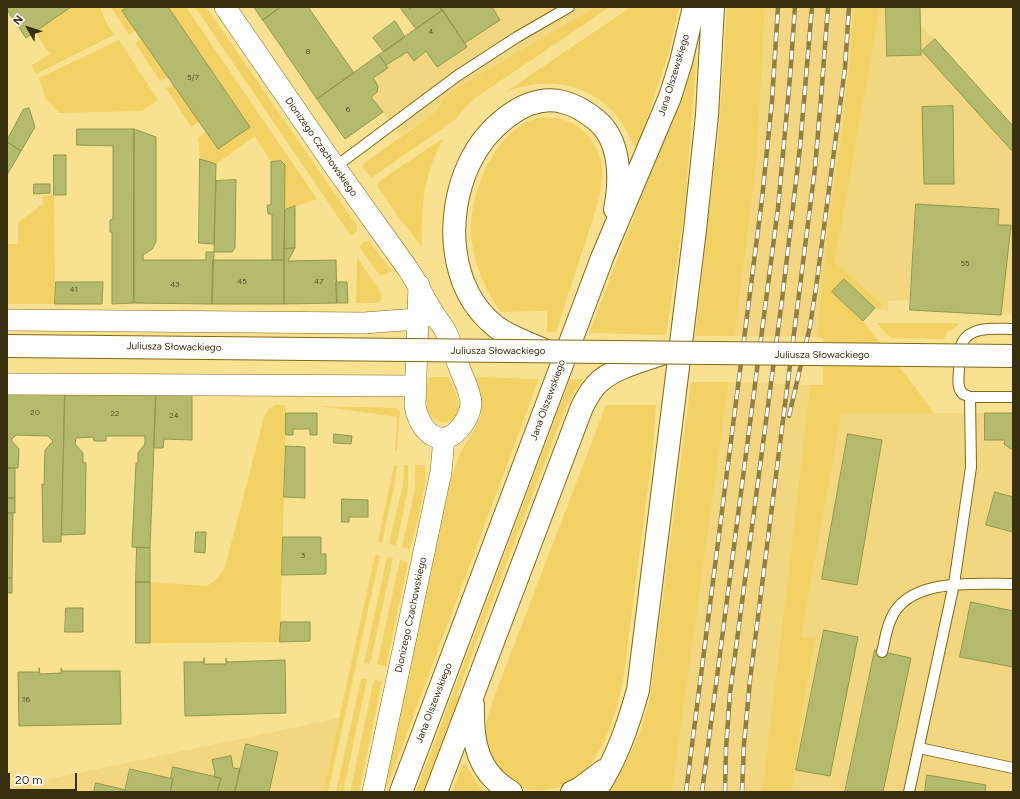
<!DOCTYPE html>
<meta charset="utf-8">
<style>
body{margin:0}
#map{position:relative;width:1020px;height:799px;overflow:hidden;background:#f9e192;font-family:Figtree,sans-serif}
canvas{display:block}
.frame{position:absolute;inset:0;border:8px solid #382f0e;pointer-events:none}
.north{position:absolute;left:8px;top:8px;width:40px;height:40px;-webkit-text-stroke:3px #fff;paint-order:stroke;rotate:309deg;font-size:11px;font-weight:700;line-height:16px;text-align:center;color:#382f0e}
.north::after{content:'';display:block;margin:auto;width:14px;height:18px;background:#382f0e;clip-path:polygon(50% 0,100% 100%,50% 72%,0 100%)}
.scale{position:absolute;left:8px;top:773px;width:69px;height:18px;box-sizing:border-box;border:2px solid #382f0e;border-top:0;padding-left:5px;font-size:12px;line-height:14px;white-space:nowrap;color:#382f0e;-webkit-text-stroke:3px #fff;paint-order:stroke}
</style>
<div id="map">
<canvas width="1020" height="799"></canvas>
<div class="frame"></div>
<div class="north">N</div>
<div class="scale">20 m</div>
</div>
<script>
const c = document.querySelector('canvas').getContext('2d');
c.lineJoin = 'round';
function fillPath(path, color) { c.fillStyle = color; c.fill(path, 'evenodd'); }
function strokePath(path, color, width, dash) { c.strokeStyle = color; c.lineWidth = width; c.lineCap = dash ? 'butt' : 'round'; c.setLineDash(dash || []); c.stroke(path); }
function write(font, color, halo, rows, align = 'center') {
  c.font = font + ' Figtree,sans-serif'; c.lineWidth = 3.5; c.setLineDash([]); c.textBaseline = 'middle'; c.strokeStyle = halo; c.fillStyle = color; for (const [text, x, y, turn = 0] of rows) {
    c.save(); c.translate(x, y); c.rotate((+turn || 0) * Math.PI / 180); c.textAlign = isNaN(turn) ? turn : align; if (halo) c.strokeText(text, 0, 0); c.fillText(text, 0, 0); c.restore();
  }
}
fillPath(new Path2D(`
 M440,7H595L459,86L439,104L434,113L400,136L354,73L442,11Z
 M765,7H855L843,122L828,225L817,337L735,336L757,157Z
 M880,7H920V24L1013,126V312L1001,315L910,310V300L888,301V311L881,310L882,304L835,262Z
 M729,382L810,385L793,534L762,792H672Z
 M842,413H1013V792H792L805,694L816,638L801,636Z
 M339,718L323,792H7V788Z`), '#f2d780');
fillPath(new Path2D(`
 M71,7H100L106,22L114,35L36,74L32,65L50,54L35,32Z
 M111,7H128L122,11L136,31L129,35Z
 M168,7H186L317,199L285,210V165L281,161L271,162L255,136L216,164L200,159L198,138L206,132L218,149L250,126Z
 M195,7H206L357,226V231L351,236Z
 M595,7H610L478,96L463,110L456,119L371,178L362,166L366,162L434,113L446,96L459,86Z
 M631,7H679L669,52L637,149C632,144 631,138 628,133C624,126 619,118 614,113C586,81 541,77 504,93Z
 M727,7H765L757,157L735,336H695L715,160L717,157Z
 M855,7H880L835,262L882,304L881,310L875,308L844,279L832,292L863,321L914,386L934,413H842L801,636L816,638L805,694L792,792H762L793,534L810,385H823V338L817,337L818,324L828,225L843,122Z
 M696,31L695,76L685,206L666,335L589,333L659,151Z
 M141,39L168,77L160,81L135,43Z
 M119,40L158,100L142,111L59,113L46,99L39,78Z
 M173,84L199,122L191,127L166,88Z
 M537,118C546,118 556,117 565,120C584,127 600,146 602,166C603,179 600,191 598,203L556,332H547V311L501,312C485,290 474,264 471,236C469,198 489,144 523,124C527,121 532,120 537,118Z
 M442,139L443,140C423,176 421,207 422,247L399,218L378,187V182Z
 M54,195L55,304H7V244H18V222L43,204V196Z
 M365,241H369L392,271C387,274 383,277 378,273L359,246Z
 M357,257L381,293L382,298L378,303H356Z
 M877,323H957L959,325L947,332L944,339L890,338Z
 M429,377H449C452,386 459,398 459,407C458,427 432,427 427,409C425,400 428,386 429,377Z
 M475,377L539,379L385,792H382L450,481L461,451L475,429L481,416V403Z
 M570,379H584L574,392L563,414L456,696L460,697L445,733L446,735L425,792H416Z
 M691,382H729L672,792H605L630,755L641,729L650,699Z
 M276,405H285L286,413L280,642L150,643V582L207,586C216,581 220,575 225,567L263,421C266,413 268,407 276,405Z
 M606,405H656L653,448L623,681C616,713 604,757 577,778C558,793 519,796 502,776C498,773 496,767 494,763C491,759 487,755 486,750C482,733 488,716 493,700Z
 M318,406L397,408L400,411L397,451H395L397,417Z
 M394,465H397L394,487L382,543L378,542Z
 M404,465H408V489L396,546L389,543L403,485Z
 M415,465H424C431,474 414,535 410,549L402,547L415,489Z
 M375,555L380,556L328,792H323Z
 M387,557L393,558L370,664L364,663Z
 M400,560L408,563L386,666L377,665Z
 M361,679H367L343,792H336Z
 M374,680L382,681L359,792H350Z
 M465,764L478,784L485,792H452L462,765Z`), '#f2d265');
const building = new Path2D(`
 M7,7H71L26,38L7,10Z
 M128,7H168L250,127L218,149L122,11Z
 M254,7H281L263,20Z
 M281,7H308L354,73L317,99L263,20Z
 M403,7H409L410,9L412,7H440L443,10L416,29L401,9Z
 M440,7H492L500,20L465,43Z
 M886,7H920L921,55L887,56Z
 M443,10L467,47L437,67L426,51L414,61L407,52L386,65L379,55Z
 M395,21L405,37L384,52L373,38Z
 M935,39L1013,126V152L922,51Z
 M379,55L388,68L373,78L378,86L377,92L371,97L383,112L345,139L317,99Z
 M953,106L954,184H924L922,107Z
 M29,108L35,127L21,151L7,142V140L23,110Z
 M77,129H134V303L112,304V232H110V220L113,219V146L77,145Z
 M134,129L156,137V242L152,249L143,255V260H206V252H214L212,304L134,303Z
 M7,142L21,151L7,175Z
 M54,155H66V195H54Z
 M200,159L216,164L214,244L199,243Z
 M281,161L285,165L284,260H272V214H268L267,205H271V162Z
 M236,180L235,248L232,252H214L216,181Z
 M34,184H50V193L34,194Z
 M916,204L999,209L998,225H1011L1001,315L910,310Z
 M295,206V248L284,249L285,210Z
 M295,248L288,261L336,260L337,303L284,304V249Z
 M213,260H284V304H212Z
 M844,279L875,308L863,321L832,292Z
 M56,282H103L102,304H55Z
 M336,282H347L348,303H337Z
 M7,391L65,392L61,542H43L42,484L44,485L45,450L53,441L48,436L16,435L11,440L19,449L18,468H7Z
 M65,392L156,394L150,548L132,547L136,463H138V453L145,444V436H106V441H94L93,437L76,438L75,444L83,453V462L86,463L85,534L62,535Z
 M156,394L192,395V440L164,439L163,448H154Z
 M286,413H317V435H310V429H293V435H286Z
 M985,413H1013V449H1011L1004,444L1005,440H985Z
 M334,434L352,436L351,444L334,443Z
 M848,434L882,440L857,585L822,579Z
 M286,446L305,447V498L284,497Z
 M7,468H15V498H7Z
 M995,492L1013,497V532L986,525Z
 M7,498H15V513H7Z
 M342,499L368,500V517H349V522H342Z
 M7,513H13L12,578H7Z
 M196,532H206L205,553L195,552Z
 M283,537H321V554H326V574L282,575Z
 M137,547L150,548V582H136Z
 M7,578H12V593H7Z
 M136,582H150V643H136Z
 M971,602L1013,611V667L960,657Z
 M66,608H83V632H65Z
 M281,622H310V641L280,642Z
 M824,630L858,637L830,776L796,770Z
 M875,650L911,658L883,792H845Z
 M204,658V664H226V658L227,662L285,660L286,713L185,716L184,662H204Z
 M39,668L40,674L61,673V668L62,671H120L121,724L19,726L18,672H39Z
 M246,744L278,752L269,792H235Z
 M231,756L233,768L240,769L235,792H217L221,778L214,777L215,772L212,760Z
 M173,767L221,778L217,792H170L173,779L171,778Z
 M130,769L173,779L170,792H125Z
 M927,775L986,785L985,792H925Z
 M96,783L126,790L125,792H94Z`);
fillPath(building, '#b4bb6d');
strokePath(building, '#92984b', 1);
const lane = new Path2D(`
 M335,167L457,76L517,37L569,7
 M1013,329C997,329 971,325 962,343C958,350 959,360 959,368C959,377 956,387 963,394L970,397H1013
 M882,652C885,641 886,629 891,619C908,577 977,584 1013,584
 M919,748L1013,768
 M909,792L954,584L971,467L970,397`);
const street = new Path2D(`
 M225,7L335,167L408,269C418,284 425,300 434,314C438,320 443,326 446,332C452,345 456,359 461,372C465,382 471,393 471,404C470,412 468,418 463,424C444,453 419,433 415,405L419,285
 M7,320L364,323L417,319L430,315
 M7,384L416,386
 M373,792L441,472L444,438`);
const secondary = new Path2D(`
 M546,351C529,343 509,337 495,326C448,288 445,215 469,164C484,131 524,92 563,102C575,105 585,111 595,119C621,139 621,179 615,209
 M473,705C472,742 477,772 511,792
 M401,792L602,258L670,97L681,62L694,7
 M436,792L582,407C587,397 592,388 600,381C618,366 643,361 664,353
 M572,792L579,789L603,771
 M595,792C616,761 628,726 638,690L695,230L707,115L713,7`);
strokePath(lane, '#816a15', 12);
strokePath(street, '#816a15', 22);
strokePath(secondary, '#816a15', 24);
strokePath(lane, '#fff', 10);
strokePath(street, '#fff', 21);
strokePath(secondary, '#fff', 22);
const rail = new Path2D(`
 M789,416L810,326L816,288L845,68L849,7
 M686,792L762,199L772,101L778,7
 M702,792L778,208L790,77L795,7
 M725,792L726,748L730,693L782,300L800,147L812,7
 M742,792L744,744L750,680L815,168L821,98L828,7`);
strokePath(rail, '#8f7f49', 4.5);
strokePath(rail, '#fff', 3, [9]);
const secondaryBridge = new Path2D(`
 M7,346L1013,356`);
strokePath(secondaryBridge, '#816a15', 24, []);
strokePath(secondaryBridge, '#fff', 22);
write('8px', '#575226', null, [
 ["4",431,32],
 ["8",308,52],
 ["5/7",193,78],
 ["6",348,110],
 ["55",965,264],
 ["45",242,282],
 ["47",319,282],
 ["43",175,285],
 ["41",74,290],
 ["20",35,413],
 ["22",115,414],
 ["24",174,416],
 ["3",303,556],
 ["16",26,700]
]);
write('10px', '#382f0e', '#fff', [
 ["Jana Olszewskiego",674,75,-73],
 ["Dionizego Czachowskiego",321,147,55],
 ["Juliusza Słowackiego",174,347,1],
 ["Juliusza Słowackiego",498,351],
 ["Juliusza Słowackiego",822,355],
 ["Jana Olszewskiego",548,400,-70],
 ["Dionizego Czachowskiego",411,615,-78],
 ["Jana Olszewskiego",434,703,-69]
]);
</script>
